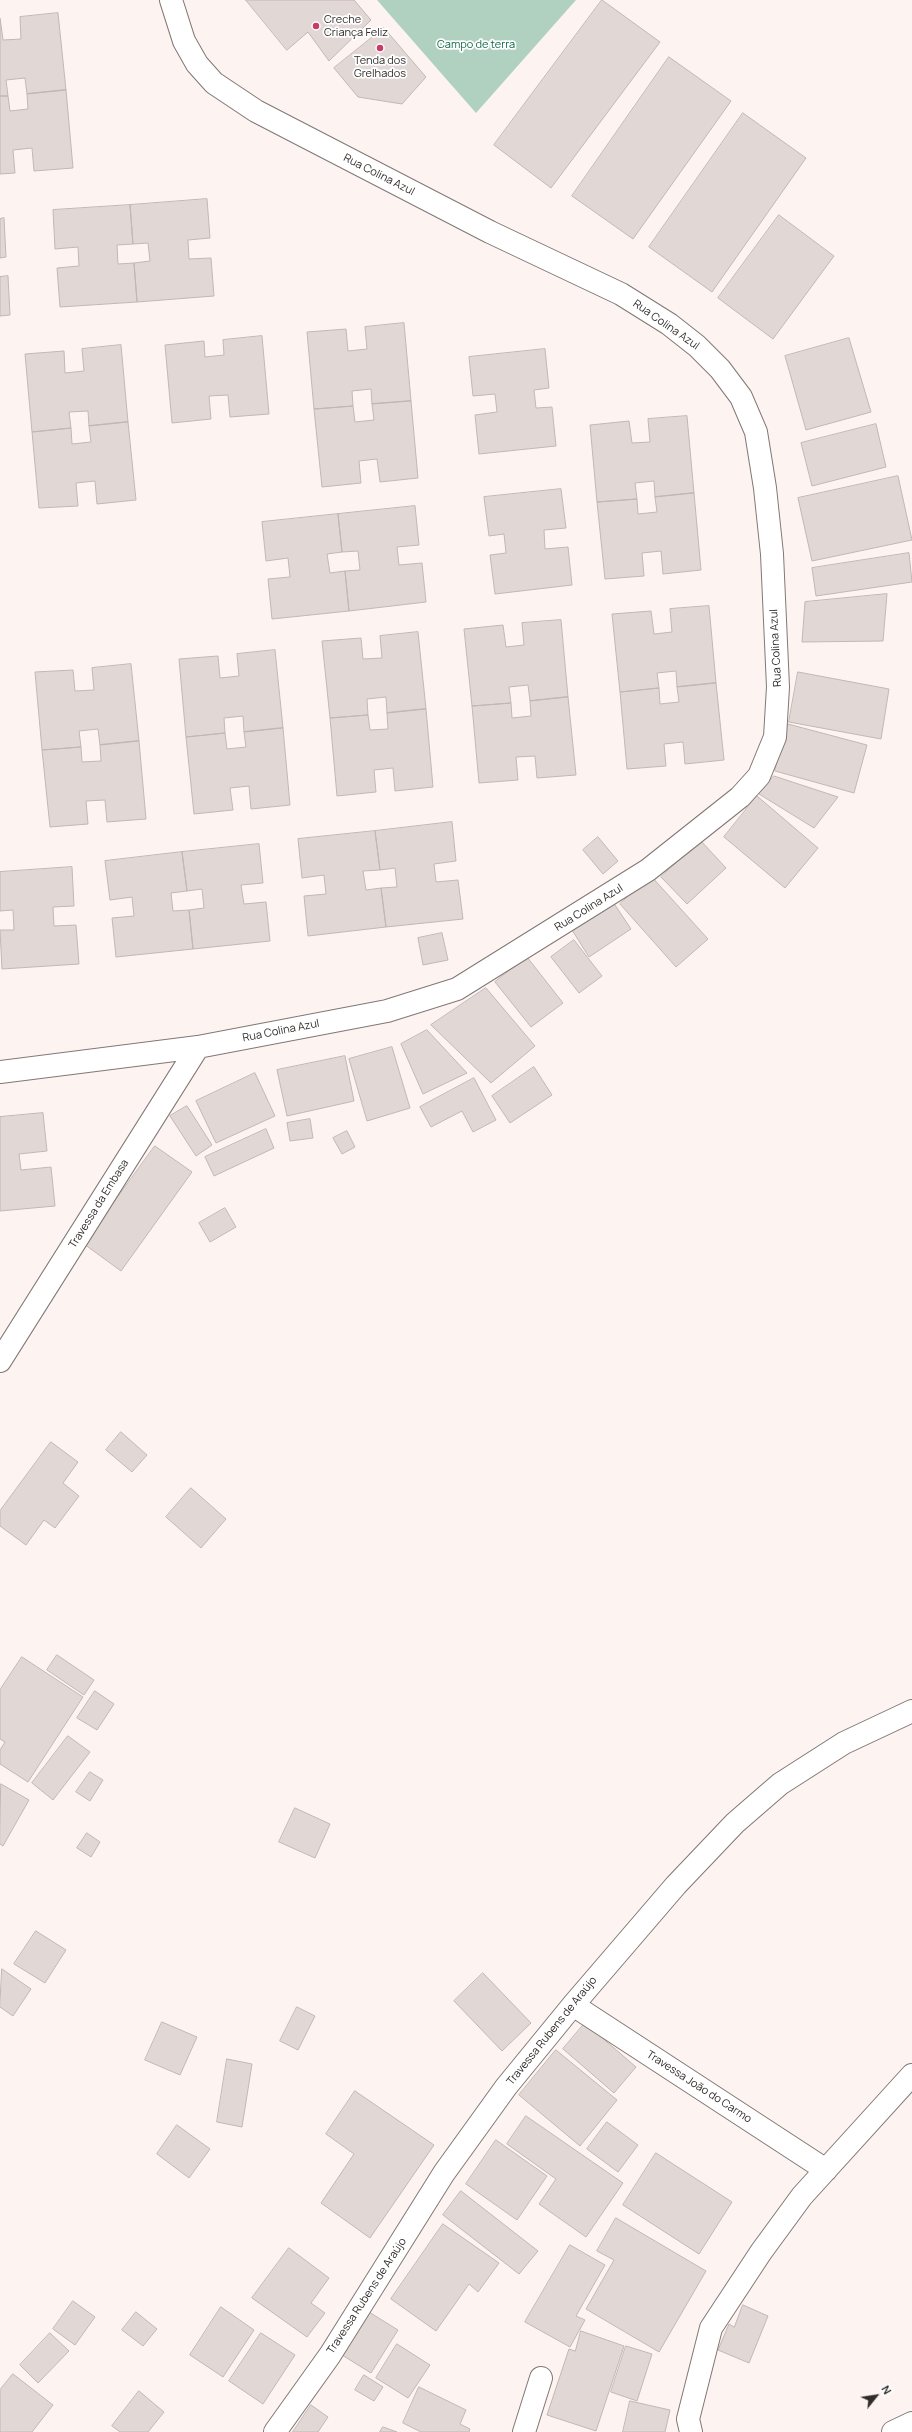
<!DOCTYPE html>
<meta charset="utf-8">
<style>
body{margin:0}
#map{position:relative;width:912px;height:2432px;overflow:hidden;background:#fdf4f1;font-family:Manrope,sans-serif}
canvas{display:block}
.north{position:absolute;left:856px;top:2376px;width:40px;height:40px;-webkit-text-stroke:3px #fff;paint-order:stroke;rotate:60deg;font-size:11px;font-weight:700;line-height:16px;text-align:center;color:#2f2c2a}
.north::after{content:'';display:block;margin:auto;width:14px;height:18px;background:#2f2c2a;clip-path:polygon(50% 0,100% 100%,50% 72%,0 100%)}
</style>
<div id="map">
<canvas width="912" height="2432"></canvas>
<div class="north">N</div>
</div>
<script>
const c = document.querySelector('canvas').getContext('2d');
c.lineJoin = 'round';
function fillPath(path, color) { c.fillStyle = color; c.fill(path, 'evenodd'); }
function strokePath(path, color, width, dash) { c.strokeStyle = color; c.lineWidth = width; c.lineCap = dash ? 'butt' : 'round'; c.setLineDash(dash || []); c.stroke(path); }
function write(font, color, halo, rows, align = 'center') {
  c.font = font + ' Manrope,sans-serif'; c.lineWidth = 3.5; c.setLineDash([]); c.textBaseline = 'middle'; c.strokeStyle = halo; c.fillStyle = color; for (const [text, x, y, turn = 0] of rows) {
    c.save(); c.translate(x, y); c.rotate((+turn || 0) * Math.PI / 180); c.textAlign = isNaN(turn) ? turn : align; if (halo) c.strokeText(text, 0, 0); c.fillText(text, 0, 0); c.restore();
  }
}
fillPath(new Path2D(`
 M377,0H576L476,113Z`), '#b0d1c0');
const building = new Path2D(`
 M246,0H354L371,20L329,61L308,32L287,50Z
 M602,0L660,42L551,188L494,145Z
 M58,13L66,90L27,94L25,78L6,80L8,96H0V18L3,40L21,39L20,17Z
 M384,28L426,77L402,104L358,97L334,68Z
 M669,57L731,101L633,239L572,196Z
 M66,90L73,168L34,171L32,148L13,150L15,173L0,174V96H8L10,111L28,109L27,94Z
 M743,113L806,158L712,292L649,247Z
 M207,199L210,238L188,240L189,259L211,258L214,296L137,302L134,263L150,261L148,243L133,244L130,205Z
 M130,205L133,244L117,245L118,264L134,263L137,302L60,307L57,268L79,266L78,247L55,249L53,210Z
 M779,215L834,256L773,339L718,298Z
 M4,218L6,257L0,258V219Z
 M8,276L10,315L0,316V277Z
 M404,323L411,401L372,404L371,389L352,391L353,406L314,409L307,332L346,329L348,351L367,349L365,327Z
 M262,336L269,414L230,417L228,395L209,396L211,419L172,423L165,345L204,341L205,357L224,355L223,340Z
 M849,338L871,412L806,430L785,356Z
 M121,345L128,422L89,426L88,411L69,412L71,428L32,432L25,354L64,351L65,373L84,371L82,349Z
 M545,349L549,388L534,390L536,408L552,407L556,446L479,454L475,415L497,412L495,394L473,396L469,357Z
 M411,401L418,478L380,482L377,459L359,461L361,483L322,487L314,409L353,406L355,422L374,420L372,404Z
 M687,416L694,493L655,497L654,481L635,483L637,499L597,502L590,425L629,421L632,443L650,442L648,419Z
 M128,422L136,500L97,504L95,481L76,483L78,506L39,508L32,432L71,428L72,444L91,442L89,426Z
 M876,424L886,467L812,486L801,443Z
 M898,476L912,540L812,561L798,498Z
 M561,489L566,528L544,530L545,549L568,547L572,585L495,594L490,555L506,553L504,534L489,536L484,497Z
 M694,493L701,570L663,574L661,551L642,553L644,576L605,579L597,502L637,499L638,514L657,512L655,497Z
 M415,506L419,545L397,547L399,565L422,563L426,602L349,611L345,571L360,570L358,551L342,552L338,514Z
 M338,514L342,552L327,554L330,573L345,571L349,611L272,619L268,579L290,577L288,558L266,561L262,522Z
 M909,553L912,582L816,596L812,568Z
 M887,594L883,641L802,642L805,602Z
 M709,606L716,683L677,687L676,671L657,673L659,688L620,692L612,614L651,611L654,634L672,632L670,609Z
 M561,620L568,697L530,701L528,685L509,687L511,703L472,706L464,629L503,625L506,647L524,645L522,623Z
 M418,632L426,709L387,713L386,697L367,699L368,715L330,718L322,641L361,638L363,659L382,658L380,636Z
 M275,650L283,728L244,732L243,716L224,718L225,733L186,737L179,659L218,656L220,678L239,676L237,654Z
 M131,664L139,741L100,745L98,729L79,731L81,747L42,750L35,672L73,670L75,691L94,690L92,668Z
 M798,672L889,689L881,739L789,722Z
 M716,683L724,760L685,764L683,742L664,744L666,766L627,769L620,692L659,688L660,704L679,702L677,687Z
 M568,697L576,775L537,778L535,756L516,757L518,780L479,783L472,706L511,703L512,718L531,716L530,701Z
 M426,709L433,787L395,791L393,768L374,770L376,792L337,796L330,718L368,715L370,730L388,729L387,713Z
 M788,724L867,745L854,793L775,771Z
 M283,728L290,805L251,809L249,786L230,788L233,810L194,814L186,737L225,733L227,749L246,747L244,732Z
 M139,741L146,819L107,822L105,800L86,801L88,824L50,827L42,750L81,747L82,762L101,761L100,745Z
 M774,776L838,797L814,828L759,794Z
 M757,796L818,848L785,888L724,837Z
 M452,822L456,861L434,864L436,882L458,880L463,919L386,927L381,888L397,887L395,868L380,870L375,831Z
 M375,831L380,870L363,871L366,890L381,888L386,927L308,936L304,896L326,894L324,875L302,878L298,839Z
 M598,837L618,861L603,874L583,850Z
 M701,841L726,868L687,904L661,877Z
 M259,844L263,883L241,885L244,904L266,902L270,941L193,949L189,910L204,908L202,889L187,891L182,852Z
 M182,852L187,891L171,893L173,911L189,910L193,949L116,957L112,918L134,916L132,897L110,900L105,861Z
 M72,867L74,906L53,907L54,926L76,925L79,964L2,969L0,930H14L13,910L0,911V872Z
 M651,876L708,939L676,967L620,904Z
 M613,902L631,929L589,957L572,930Z
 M442,933L448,960L423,965L418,938Z
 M574,940L602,976L579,993L551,957Z
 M527,957L563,1003L531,1027L495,982Z
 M486,988L535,1046L491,1083L431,1025Z
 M427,1030L467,1073L423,1094L401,1044Z
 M392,1047L410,1108L367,1121L349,1059Z
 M345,1056L354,1101L287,1116L277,1070Z
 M534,1067L552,1095L510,1123L492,1096Z
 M255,1073L275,1116L216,1143L196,1101Z
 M474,1078L496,1120L473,1132L462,1111L431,1127L420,1107Z
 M187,1106L212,1145L196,1156L170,1116Z
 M43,1113L47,1151L19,1154L21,1170L51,1167L55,1206L0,1211V1117Z
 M310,1119L313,1138L290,1141L287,1123Z
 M266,1129L274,1148L214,1176L205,1157Z
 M347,1131L355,1147L342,1154L333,1138Z
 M155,1146L192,1172L121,1271L84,1244Z
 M225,1208L236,1227L210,1242L199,1223Z
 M121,1432L147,1455L132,1472L106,1450Z
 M51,1442L78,1462L63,1483L79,1496L55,1528L44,1520L26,1545L0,1526V1511Z
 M191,1488L226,1519L201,1548L166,1517Z
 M57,1655L94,1680L84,1695L47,1670Z
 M22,1657L83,1697L28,1782L0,1764V1750L5,1742L0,1739V1690Z
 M95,1691L114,1704L97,1730L77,1718Z
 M68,1736L90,1752L53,1800L32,1783Z
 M90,1772L103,1780L90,1801L76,1792Z
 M1,1784L29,1800L3,1846L0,1844Z
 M295,1808L330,1824L315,1858L279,1842Z
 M87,1833L100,1842L91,1857L77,1848Z
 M36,1931L66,1950L45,1983L14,1964Z
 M2,1969L31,1989L13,2016L0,2007Z
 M483,1973L531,2023L502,2051L454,2001Z
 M297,2007L315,2016L298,2050L280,2041Z
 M162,2022L197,2037L180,2075L145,2060Z
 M585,2023L636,2067L614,2093L563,2049Z
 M556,2050L617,2100L580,2146L519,2095Z
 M227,2059L252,2064L242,2127L217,2122Z
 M355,2091L434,2145L370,2238L321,2203L354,2154L326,2134Z
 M526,2116L623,2183L586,2237L539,2204L556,2179L507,2144Z
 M607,2122L638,2145L618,2172L587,2149Z
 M177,2125L210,2149L189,2178L157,2154Z
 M496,2140L547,2176L517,2220L466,2184Z
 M656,2153L732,2202L699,2254L623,2205Z
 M461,2191L538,2251L519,2274L443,2215Z
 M616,2218L706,2271L659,2352L586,2309L614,2260L597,2251Z
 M443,2224L499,2263L478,2292L469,2284L436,2331L391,2299Z
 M570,2245L605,2265L576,2316L585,2320L570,2347L525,2322Z
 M289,2248L329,2278L311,2303L325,2313L307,2337L252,2298Z
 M73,2301L95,2317L75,2345L53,2329Z
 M743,2305L768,2316L749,2363L718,2350L729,2324L734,2327Z
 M221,2307L254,2330L223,2377L190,2355Z
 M136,2312L157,2329L143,2346L122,2330Z
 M369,2312L398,2330L371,2373L342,2355Z
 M581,2331L624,2346L596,2431L547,2415L569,2349L575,2351Z
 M50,2333L69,2351L38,2383L20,2365Z
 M261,2333L295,2355L263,2404L229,2381Z
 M397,2344L430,2365L408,2398L376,2378Z
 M626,2346L652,2354L637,2401L611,2392Z
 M13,2374L53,2405L32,2432H0V2390Z
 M364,2375L383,2387L374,2401L355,2390Z
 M419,2387L466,2410L460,2424L470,2429L469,2432H421L403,2423Z
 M139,2391L164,2412L148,2432H120L112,2426Z
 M630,2401L670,2410L665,2432H623Z
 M311,2405L328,2417L318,2432H293Z
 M383,2427L397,2432H380Z`);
fillPath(building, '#e1d8d6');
strokePath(building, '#c1b7b6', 1);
const minor = new Path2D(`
 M0,1072L198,1047L387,1011L457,989L648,870L740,797L759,776L775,737L778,687L772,554L765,488L756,432L741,397L720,369L697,346L669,324L621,294L490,232L256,111L214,83L197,64L184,41L171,0
 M0,1361L198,1047
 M573,2005L826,2170
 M275,2432L330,2355L444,2173L506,2087L573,2005L676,1885L735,1823L780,1784L844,1743L912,1711
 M524,2432L541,2378
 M691,2432L688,2419L711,2328L761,2252L802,2196L912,2075
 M893,2432L912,2423`);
strokePath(minor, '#807875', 24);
strokePath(minor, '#fff', 22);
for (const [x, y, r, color] of [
 [316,26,4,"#c93c69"],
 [380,48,4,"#c93c69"]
]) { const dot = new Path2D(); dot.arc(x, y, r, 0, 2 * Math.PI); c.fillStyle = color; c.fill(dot); strokePath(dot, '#fff', 1.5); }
write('11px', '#2f2c2a', '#fff', [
 ["Creche",324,20],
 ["Criança Feliz",324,33],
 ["Tenda dos",380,61,"center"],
 ["Grelhados",380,74,"center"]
], 'left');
write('11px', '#106848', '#fff', [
 ["Campo de terra",476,45]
]);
write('11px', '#2f2c2a', '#fff', [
 ["Rua Colina Azul",379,175,27],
 ["Rua Colina Azul",666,325,35],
 ["Rua Colina Azul",776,648,-93],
 ["Rua Colina Azul",589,908,-32],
 ["Rua Colina Azul",281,1031,-11],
 ["Travessa da Embasa",99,1204,-58],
 ["Travessa Rubens de Araújo",552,2031,-51],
 ["Travessa João do Carmo",699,2087,33],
 ["Travessa Rubens de Araújo",367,2296,-57]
]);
</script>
